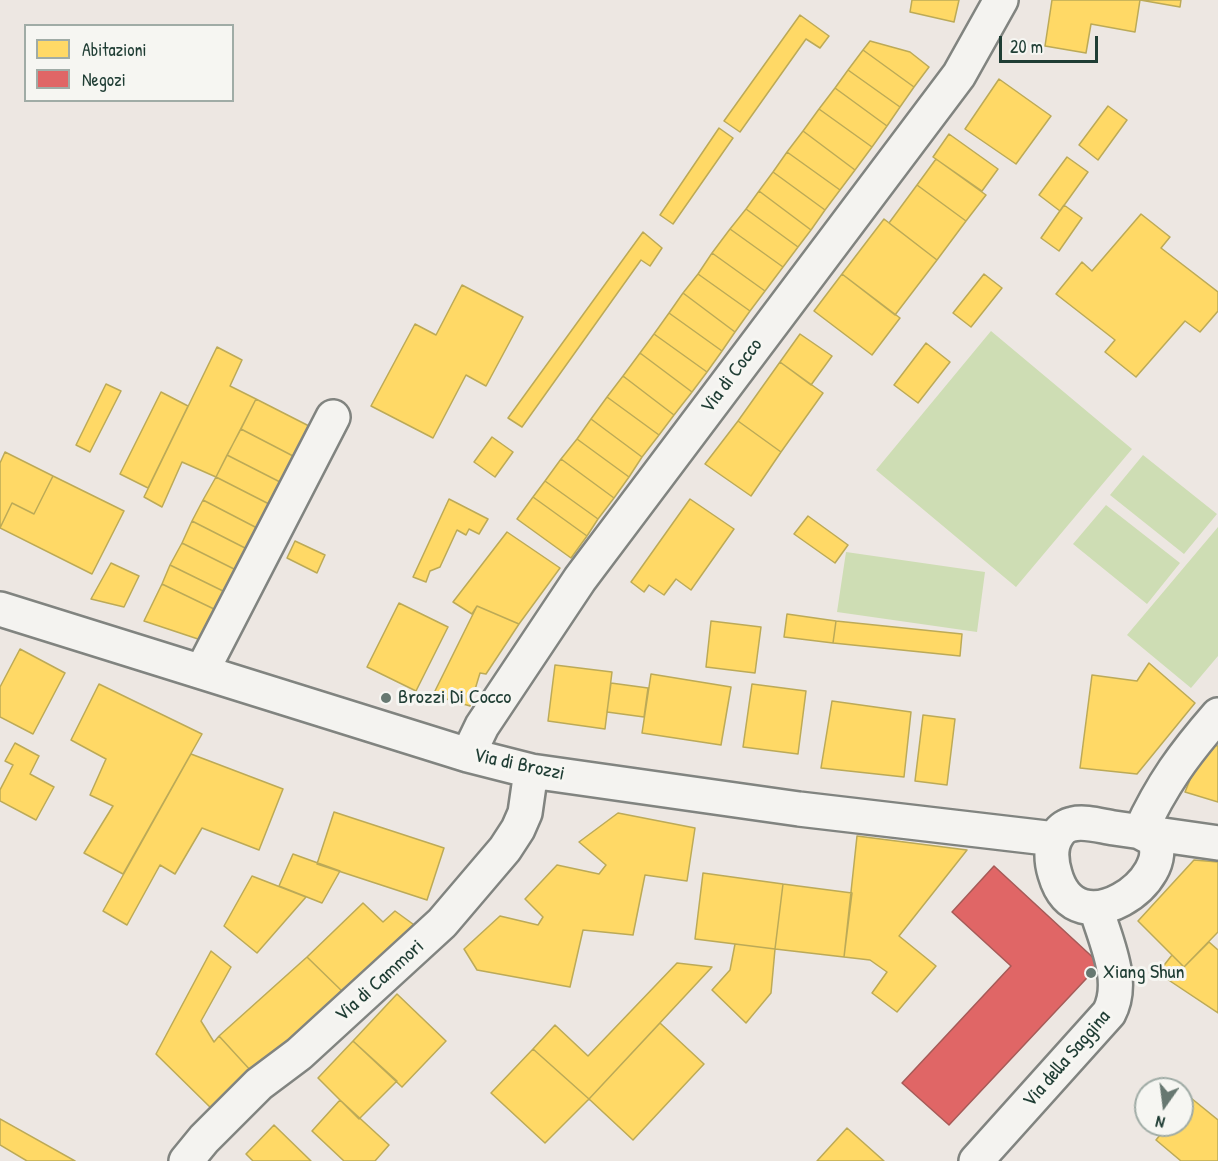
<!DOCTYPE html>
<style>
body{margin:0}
#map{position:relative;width:1218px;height:1161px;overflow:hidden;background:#ede7e2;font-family:"Patrick Hand",sans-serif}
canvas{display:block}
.legend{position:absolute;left:24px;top:24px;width:210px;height:78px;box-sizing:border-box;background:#f6f6f2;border:2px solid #a0aca6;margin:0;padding:8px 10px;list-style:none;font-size:18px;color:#1f3d34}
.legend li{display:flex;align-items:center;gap:12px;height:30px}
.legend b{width:30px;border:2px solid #a0aca6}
.north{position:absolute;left:1134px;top:1077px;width:60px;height:60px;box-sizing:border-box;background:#f6f6f2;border:2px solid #a0aca6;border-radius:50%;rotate:194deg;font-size:16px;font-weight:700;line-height:24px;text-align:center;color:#1f3d34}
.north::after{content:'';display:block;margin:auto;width:21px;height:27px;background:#677871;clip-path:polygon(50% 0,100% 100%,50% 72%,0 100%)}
.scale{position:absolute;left:999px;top:36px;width:99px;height:27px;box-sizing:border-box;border:3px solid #1f3d34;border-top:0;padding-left:8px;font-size:18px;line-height:21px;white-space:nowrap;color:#1f3d34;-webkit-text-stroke:4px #f6f6f2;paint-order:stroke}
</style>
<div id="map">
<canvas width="1218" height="1161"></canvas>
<ul class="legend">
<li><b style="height:16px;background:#ffd966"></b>Abitazioni</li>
<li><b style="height:16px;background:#e06666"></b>Negozi</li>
</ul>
<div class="north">N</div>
<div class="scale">20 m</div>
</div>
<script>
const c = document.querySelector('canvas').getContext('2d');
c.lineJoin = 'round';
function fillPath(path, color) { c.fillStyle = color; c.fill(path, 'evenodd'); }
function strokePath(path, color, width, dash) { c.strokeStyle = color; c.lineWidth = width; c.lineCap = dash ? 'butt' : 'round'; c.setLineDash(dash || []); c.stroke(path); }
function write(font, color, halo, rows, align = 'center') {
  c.font = font + ' "Patrick Hand",sans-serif'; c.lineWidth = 6; c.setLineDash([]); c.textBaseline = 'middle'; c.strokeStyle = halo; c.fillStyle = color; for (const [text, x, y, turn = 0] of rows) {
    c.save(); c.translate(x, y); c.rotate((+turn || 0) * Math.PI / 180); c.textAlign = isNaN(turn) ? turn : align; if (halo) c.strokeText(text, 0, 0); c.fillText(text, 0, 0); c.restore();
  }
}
fillPath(new Path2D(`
 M991,331L1132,449L1016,587L876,470Z
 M1143,455L1217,514L1184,554L1110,495Z
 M1106,505L1180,563L1147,604L1073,544Z
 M1218,527V656L1191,688L1127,635Z
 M846,552L985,572L977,632L837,612Z`), '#ceddb4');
const homes = new Path2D(`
 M912,0H959L954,22L910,12Z
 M1052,0H1181L1180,7L1140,0L1135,32L1091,24L1086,53L1045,46Z
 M800,15L829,36L820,48L806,39L740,132L724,121Z
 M870,41L910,52L929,67L914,87L863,50Z
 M863,50L914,87L900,107L848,70Z
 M848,70L900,107L887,126L835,88Z
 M999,79L1051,116L1016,164L965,129Z
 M835,88L887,126L872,147L819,109Z
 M1108,106L1127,120L1098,160L1079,145Z
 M819,109L872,147L855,170L803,131Z
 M719,128L733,138L673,224L660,215Z
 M803,131L855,170L840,190L787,152Z
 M949,134L998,169L982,191L933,157Z
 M787,152L840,190L825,210L773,172Z
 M1067,157L1088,172L1060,211L1039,195Z
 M936,159L986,195L966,221L917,185Z
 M773,172L825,210L811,230L759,191Z
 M917,185L966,221L937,260L889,223Z
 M759,191L811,230L798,247L746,209Z
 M1064,205L1082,218L1059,251L1041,238Z
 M746,209L798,247L783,267L730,229Z
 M1141,214L1170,237L1161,248L1218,292V311L1200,332L1185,321L1136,377L1105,352L1115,340L1056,294L1082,262L1092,271Z
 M884,219L937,260L895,315L842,274Z
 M730,229L783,267L765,291L712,253Z
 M643,232L662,248L650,266L641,260L522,427L508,418Z
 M712,253L765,291L750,311L698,274Z
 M698,274L750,311L735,332L683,293Z
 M842,274L900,318L872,355L814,311Z
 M984,274L1002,288L971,327L953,313Z
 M462,285L523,317L486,386L466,375L433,438L371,406L415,324L436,335Z
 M683,293L735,332L722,351L669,313Z
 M669,313L722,351L707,372L654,334Z
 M654,334L707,372L692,392L640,353Z
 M800,334L832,356L811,385L780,362Z
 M926,343L950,362L918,403L894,385Z
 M217,347L242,360L230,386L256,399L216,477L182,462L162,507L144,497Z
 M640,353L692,392L674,415L623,376Z
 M780,362L823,393L781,452L738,421Z
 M623,376L674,415L659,435L607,397Z
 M106,384L121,391L90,452L76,445Z
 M161,392L188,406L148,488L120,474Z
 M607,397L659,435L642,457L591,419Z
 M256,399L309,426L293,456L241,429Z
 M591,419L642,457L629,477L577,439Z
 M738,421L781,452L751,496L705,464Z
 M241,429L293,456L280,482L227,455Z
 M492,437L513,452L495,477L474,462Z
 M577,439L629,477L614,498L561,459Z
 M5,452L53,476L34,514L12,503L0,528V463Z
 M227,455L280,482L269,504L216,477Z
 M561,459L614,498L598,519L545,481Z
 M53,476L124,511L92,574L0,528L12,503L34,514Z
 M216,477L269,504L257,528L203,500Z
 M545,481L598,519L587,536L533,497Z
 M533,497L587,536L571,558L517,519Z
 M449,499L488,519L479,534L469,529L466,535L457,530L440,567L430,571L426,582L413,577Z
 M690,499L734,529L691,590L676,579L664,595L649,585L644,592L631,582Z
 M203,500L257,528L247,549L192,521Z
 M808,516L848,545L835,563L794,534Z
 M192,521L247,549L236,570L182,543Z
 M507,532L560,568L519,624L477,606L472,614L453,602Z
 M295,541L325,555L317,573L287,558Z
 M182,543L236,570L225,592L170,565Z
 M111,563L139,576L124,607L91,599Z
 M170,565L225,592L216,610L162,584Z
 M162,584L216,610L201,640L144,621Z
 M399,603L448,627L416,691L367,667Z
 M477,606L519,624L486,674L480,673L470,706L433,695Z
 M787,614L836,621L833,643L784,637Z
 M711,621L761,627L755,673L706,667Z
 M836,621L962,634L960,656L833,643Z
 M20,649L65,673L33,734L0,717V687Z
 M1149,663L1195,703L1137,774L1080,768L1092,675L1137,681Z
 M555,665L612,672L605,729L548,721Z
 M651,674L731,687L721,745L642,733Z
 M611,683L648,688L644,717L607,712Z
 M99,684L202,734L123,874L84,853L113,806L90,795L106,759L71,740Z
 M752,684L806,691L798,754L743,747Z
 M832,701L911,712L904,777L821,768Z
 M923,715L955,719L947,785L915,781Z
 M15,743L39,756L30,774L54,787L36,820L0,801V790L13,765L5,761Z
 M1209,744L1218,746V802L1185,792L1194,770Z
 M191,754L283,789L259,850L202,828L175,874L160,865L127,925L103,911Z
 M334,812L444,848L427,900L317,864Z
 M618,813L695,828L687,881L645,875L633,935L583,930L570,987L477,970L464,949L500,916L538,925L543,917L525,899L557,865L599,874L606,865L579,842Z
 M857,836L967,850L899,936L936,966L897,1012L872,993L887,972L870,960L844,957Z
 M293,854L340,871L322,903L279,886Z
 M1194,860L1218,862V932L1184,967L1138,921Z
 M703,873L783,884L775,949L695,939Z
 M252,876L306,897L257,953L224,926Z
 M783,884L852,893L844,957L775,949Z
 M363,903L383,922L395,911L417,927L346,995L307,957Z
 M1209,942L1218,950V1013L1158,973L1172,955L1184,967Z
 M735,944L775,949L771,993L746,1023L712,990L730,970Z
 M211,951L231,967L201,1021L214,1042L219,1036L252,1072L213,1110L156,1054Z
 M307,957L346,995L252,1072L219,1036Z
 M677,963L712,967L589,1099L533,1049L555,1025L588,1056Z
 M397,994L446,1041L402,1087L353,1041Z
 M660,1023L704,1064L633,1140L589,1099Z
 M353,1041L397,1081L359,1119L318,1078Z
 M533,1049L589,1099L545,1143L491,1093Z
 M1191,1098L1218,1120V1161H1181L1156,1140L1168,1125H1182V1108Z
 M340,1100L389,1145L375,1161H344L312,1131Z
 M0,1119L75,1161H27L0,1145Z
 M274,1125L311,1161H253L246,1154Z
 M847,1128L884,1161H817Z`);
fillPath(homes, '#ffd966');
strokePath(homes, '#bcaa57', 1.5);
const shops = new Path2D(`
 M994,866L1100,964L949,1125L902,1083L1011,966L952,912Z`);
fillPath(shops, '#e06666');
strokePath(shops, '#a65a57', 1.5);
const minor = new Path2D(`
 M0,609L468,755L531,771L799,809L1055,839
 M202,671L333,417
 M468,755L482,726L580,579L959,75L1001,0
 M1140,832L1153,839C1177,877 1077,951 1055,874C1051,861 1050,845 1058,834C1061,829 1067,825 1073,824C1085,821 1101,826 1114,828C1148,833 1183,838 1218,843
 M1140,832C1162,784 1184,754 1218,715
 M186,1161L204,1139L259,1084L299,1054L442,923L505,849L518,829L525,813L531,771
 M976,1161L1109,1013C1126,981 1105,940 1096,908`);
strokePath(minor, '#818480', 38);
strokePath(minor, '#f4f3f0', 33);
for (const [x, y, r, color] of [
 [386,698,6,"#677871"],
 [1091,973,6,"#677871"]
]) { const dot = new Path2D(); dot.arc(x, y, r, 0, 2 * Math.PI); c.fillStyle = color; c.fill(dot); strokePath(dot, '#f6f6f2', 2); }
write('20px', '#1f3d34', '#f6f6f2', [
 ["Via di Cocco",732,376,-53],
 ["Via di Brozzi",519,765,12],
 ["Via di Cammori",380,981,-42],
 ["Via della Saggina",1067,1059,-49]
]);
write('20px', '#1f3d34', '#f6f6f2', [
 ["Brozzi Di Cocco",398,698],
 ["Xiang Shun",1103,973]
], 'left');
</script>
